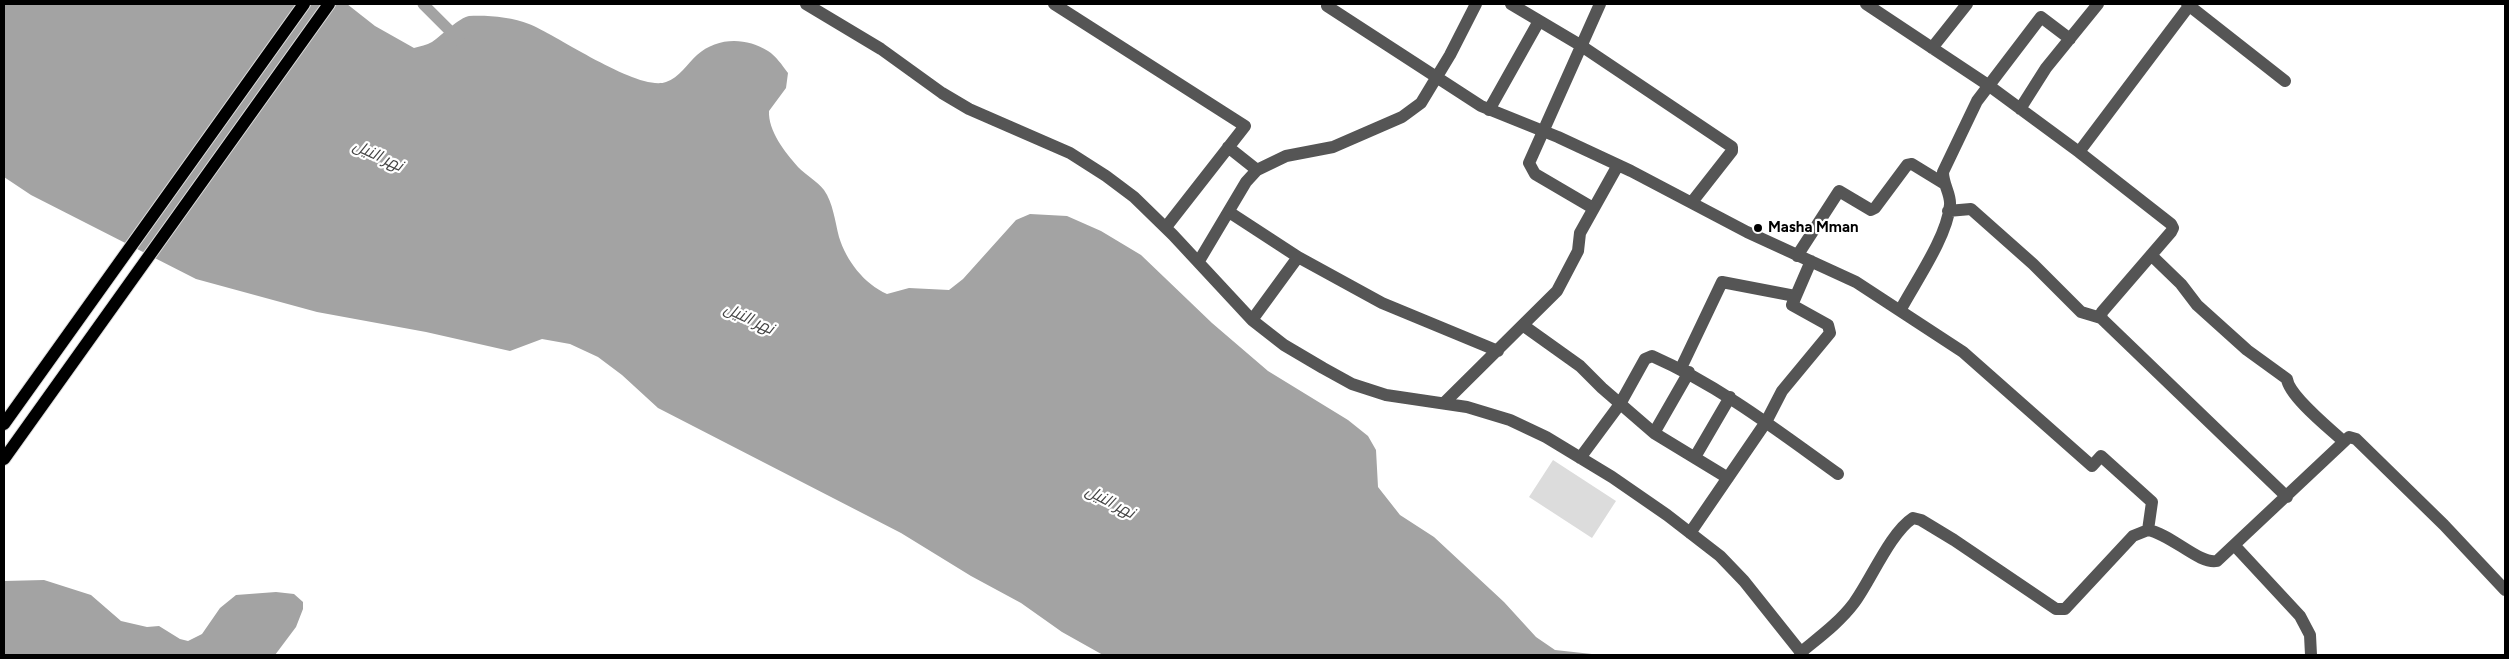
<!DOCTYPE html>
<meta charset="utf-8">
<style>
body{margin:0}
#map{position:relative;width:2509px;height:659px;overflow:hidden;background:#fff;font-family:Figtree,sans-serif}
canvas{display:block}
.frame{position:absolute;inset:0;border:5px solid #000;pointer-events:none}
</style>
<div id="map">
<canvas width="2509" height="659"></canvas>
<div class="frame"></div>
</div>
<script>
const c = document.querySelector('canvas').getContext('2d');
c.lineJoin = 'round';
function fillPath(path, color) { c.fillStyle = color; c.fill(path, 'evenodd'); }
function strokePath(path, color, width, dash) { c.strokeStyle = color; c.lineWidth = width; c.lineCap = dash ? 'butt' : 'round'; c.setLineDash(dash || []); c.stroke(path); }
function write(font, color, halo, rows, align = 'center') {
  c.font = font + ' Figtree,Cairo,sans-serif'; c.lineWidth = 4.5; c.setLineDash([]); c.textBaseline = 'middle'; c.strokeStyle = halo; c.fillStyle = color; for (const [text, x, y, turn = 0] of rows) {
    c.save(); c.translate(x, y); c.rotate((+turn || 0) * Math.PI / 180); c.textAlign = isNaN(turn) ? turn : align; if (halo) c.strokeText(text, 0, 0); c.fillText(text, 0, 0); c.restore();
  }
}
fillPath(new Path2D(`
 M1553,460L1616,501L1592,538L1529,497Z`), '#dcdcdc');
fillPath(new Path2D(`
 M4,4H347L375,26L414,48C420,46 427,45 432,42C441,36 460,17 469,16C487,15 512,17 529,24C557,35 638,92 666,82C679,78 688,63 697,55C717,37 746,37 768,51C776,56 782,65 788,73L786,88L769,111C768,131 785,152 798,167C806,175 817,181 824,190C833,203 835,221 839,237C846,260 864,284 887,294L909,288L949,290L963,279L1016,220L1030,214L1067,216L1101,231L1141,255L1212,323L1268,371L1348,420L1368,436L1376,450L1378,487L1400,515L1434,537L1504,602L1536,637L1555,650L1601,655H1103L1062,632L1021,603L971,576L901,533L658,408L622,375L598,357L570,344L542,339L510,351L426,332L317,312L196,279L31,195L4,177Z
 M44,580L91,595L121,621L147,627L159,626L180,639L188,641L202,634L220,608L236,595L276,592L294,594L303,602V609L296,627L275,655H4V581Z`), '#a3a3a3');
strokePath(new Path2D(`
 M423,4L459,40`), '#a3a3a3', 11);
const major = new Path2D(`
 M4,424L304,4
 M4,459L329,4`);
strokePath(major, '#dbdbdb', 14);
strokePath(new Path2D(`
 M806,4L881,49L942,93L969,109L1070,153L1106,176L1134,197L1173,235L1252,320L1284,345L1323,368L1352,384L1386,395L1467,407L1510,420L1546,437L1612,477L1667,515L1720,556L1744,581L1803,655
 M1054,4L1245,126L1166,227
 M1328,4L1327,6L1481,106L1558,137L1631,171L1747,232L1856,282L1963,352L2092,466L2101,456L2152,502L2148,530
 M1511,4L1580,45L1732,147V151L1692,202
 M1866,4L1988,85L2079,152L2171,224L2173,228L2171,232L2102,312L2101,318L2287,497
 M2187,4L2285,81
 M1932,48L1967,4
 M2020,109L2046,68L2098,4
 M1489,110L1539,21
 M1228,147L1257,170
 M2079,152L2189,6
 M1593,208L1535,174L1529,163L1600,4
 M1948,211L1971,209L2033,264L2081,312L2101,318
 M1229,212L1298,257L1382,303L1498,351
 M2151,255L2181,284L2197,305L2247,350L2287,379C2289,396 2329,428 2342,440
 M1797,256L1839,191L1871,210L1875,208L1907,165L1912,164L1943,183
 M1199,261L1246,182L1257,170L1286,156L1333,147L1402,117L1421,103L1450,55L1476,4
 M1901,309C1916,281 1947,237 1950,205C1951,194 1943,185 1943,172L1977,101L2041,17L2070,39
 M1252,320L1298,257
 M1524,326L1580,366L1602,388L1654,433L1728,478
 M1681,368L1722,282L1795,296
 M1444,403L1557,291L1578,251L1580,233L1618,165
 M1654,433L1689,372
 M1695,457L1730,397
 M1580,458L1620,404L1645,359L1652,356C1720,386 1778,431 1838,474
 M1690,533L1766,422L1782,391L1830,333L1828,325L1792,305L1811,261
 M2235,546L2300,616L2310,635L2311,655
 M1800,653C1818,638 1839,623 1854,603C1871,580 1890,533 1913,518L1921,520L1954,540L2056,609H2065L2133,536L2148,530C2171,534 2200,565 2217,561L2349,437L2356,439L2444,525L2505,590`), '#555', 12);
strokePath(major, '#000', 12);
for (const [x, y, r, color] of [
 [1758,228,5,"#000"]
]) { const dot = new Path2D(); dot.arc(x, y, r, 0, 2 * Math.PI); c.fillStyle = color; c.fill(dot); strokePath(dot, '#fff', 2); }
write('bold 15px', '#000', '#fff', [
 ["Masha Mman",1768,228]
], 'left');
write('italic 16px', '#444', '#fff', [
 ["نهر النيل",378,156,25],
 ["نهر النيل",749,319,25],
 ["نهر النيل",1110,502,28]
]);
</script>
